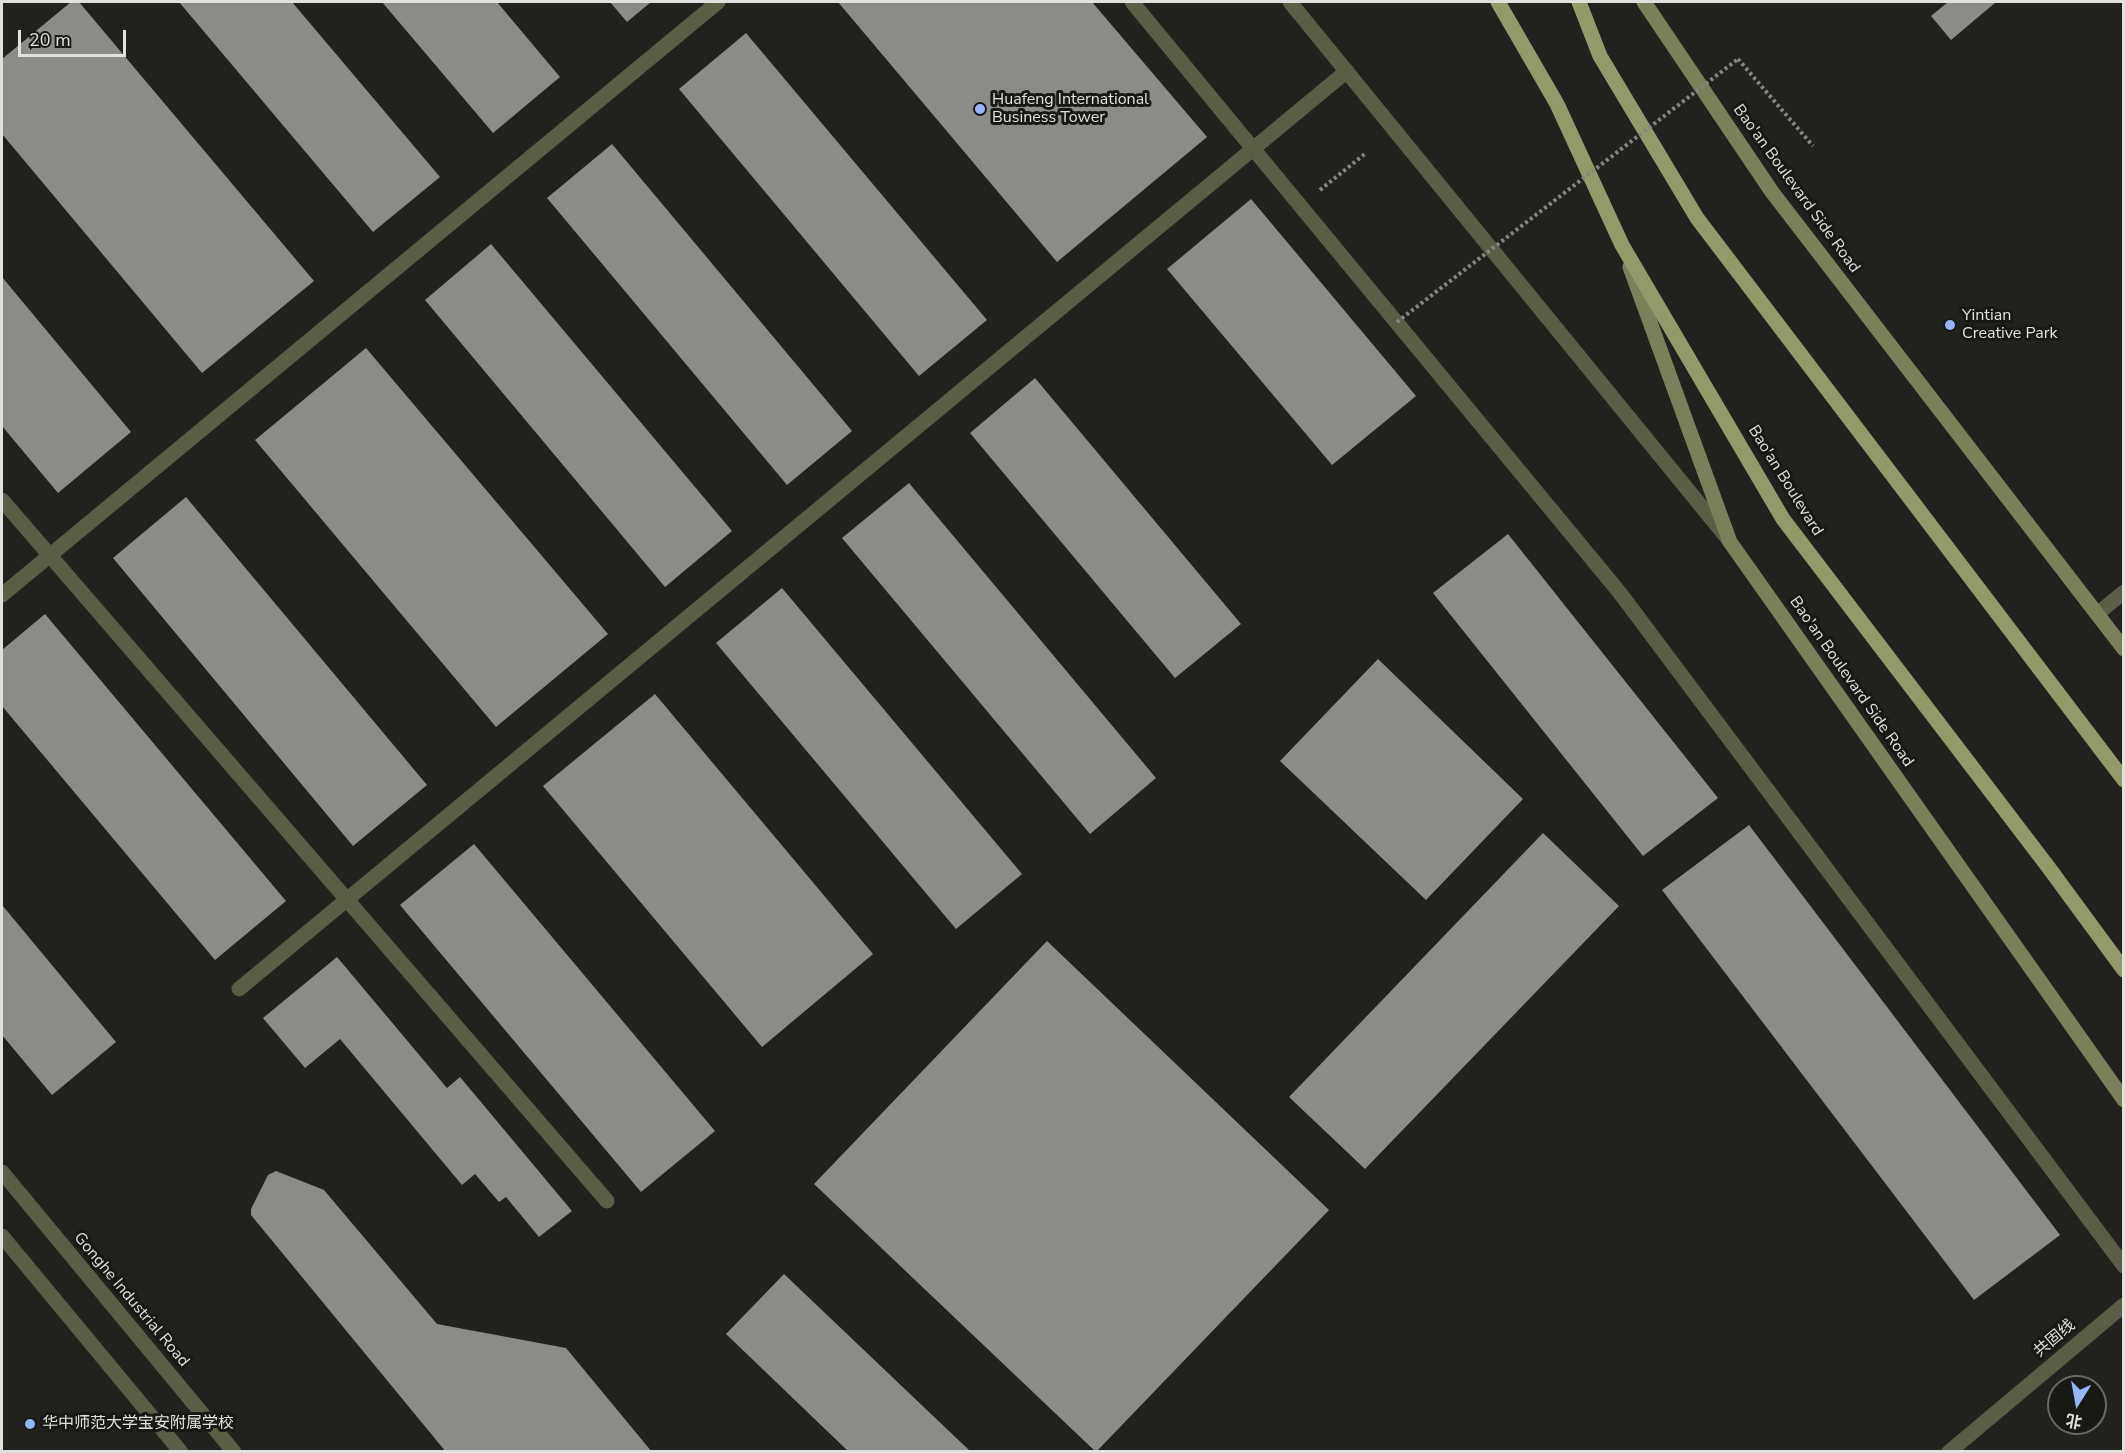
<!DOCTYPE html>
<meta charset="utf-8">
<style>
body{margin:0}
#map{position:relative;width:2125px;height:1453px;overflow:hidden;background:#21221e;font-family:"Nunito Sans","Noto Sans SC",sans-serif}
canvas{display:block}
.frame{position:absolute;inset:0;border:3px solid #e0e1de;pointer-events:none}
.north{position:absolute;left:2047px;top:1375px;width:60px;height:60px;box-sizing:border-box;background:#181915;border:2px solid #686965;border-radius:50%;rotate:191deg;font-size:16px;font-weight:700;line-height:24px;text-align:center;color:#e0e1de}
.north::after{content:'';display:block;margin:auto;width:21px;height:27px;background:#95b6fd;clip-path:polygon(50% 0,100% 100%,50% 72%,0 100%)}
.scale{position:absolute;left:18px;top:30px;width:108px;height:27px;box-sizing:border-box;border:3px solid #e0e1de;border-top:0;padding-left:8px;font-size:18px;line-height:21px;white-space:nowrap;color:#e0e1de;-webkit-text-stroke:4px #181915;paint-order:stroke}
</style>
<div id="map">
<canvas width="2125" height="1453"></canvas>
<div class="frame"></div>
<div class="north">北</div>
<div class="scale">20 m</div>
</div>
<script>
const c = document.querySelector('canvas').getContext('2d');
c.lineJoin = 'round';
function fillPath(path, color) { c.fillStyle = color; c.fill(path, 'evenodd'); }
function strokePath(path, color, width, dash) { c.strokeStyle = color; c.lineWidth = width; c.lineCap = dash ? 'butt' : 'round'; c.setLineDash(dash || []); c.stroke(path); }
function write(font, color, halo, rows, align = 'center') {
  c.font = font + ' "Nunito Sans","Noto Sans SC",sans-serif'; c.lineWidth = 6; c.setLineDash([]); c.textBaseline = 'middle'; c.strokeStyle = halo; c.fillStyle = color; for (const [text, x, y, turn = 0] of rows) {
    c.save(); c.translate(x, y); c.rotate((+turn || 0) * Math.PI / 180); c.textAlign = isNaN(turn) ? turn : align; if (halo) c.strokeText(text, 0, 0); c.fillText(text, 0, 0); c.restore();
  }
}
fillPath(new Path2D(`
 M71,2H79L314,281L202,373L2,134V59Z
 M179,2H292L440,177L373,232Z
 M382,2H497L560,77L493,133Z
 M610,2H651L627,22Z
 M838,2H1092L1207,137L1057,262Z
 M1948,2H1996L1951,40L1931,16Z
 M746,33L987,320L919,376L679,89Z
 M612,144L852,431L787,485L547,198Z
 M1251,199L1416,396L1332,465L1167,269Z
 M491,244L732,531L665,587L425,300Z
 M2,277L131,432L58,493L2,426Z
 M366,348L608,634L496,727L255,440Z
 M1035,378L1241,624L1175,678L970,433Z
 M909,483L1156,778L1090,834L842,538Z
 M186,497L427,785L353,846L113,558Z
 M1508,534L1718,798L1643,856L1433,593Z
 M782,588L1022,874L956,929L716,643Z
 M45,614L286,901L215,960L2,706V650Z
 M1378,659L1523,799L1426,900L1280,761Z
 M655,694L873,954L762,1047L543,786Z
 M1749,825L2060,1235L1974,1300L1662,890Z
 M1543,833L1619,906L1365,1169L1289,1097Z
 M474,844L715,1131L641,1192L400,905Z
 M2,905L116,1042L52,1095L2,1035Z
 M1047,941L1329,1210L1096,1452L814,1184Z
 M337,957L447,1088L460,1077L572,1211L539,1237L506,1197L499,1202L475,1174L462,1185L340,1039L305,1068L263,1018Z
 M276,1171L324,1190L437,1324L566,1348L652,1452H446L251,1215V1209L268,1175Z
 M784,1274L971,1452H849L726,1334Z`), '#8b8c87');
strokePath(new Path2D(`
 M1738,59L1813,146
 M1320,190L1366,153`), '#858683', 4, [3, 3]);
strokePath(new Path2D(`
 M1132,2L1620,593L2124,1266
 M1290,2L1728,539
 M2,500L607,1201
 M2,595L718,2
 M239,989L1347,71`), '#5a5e46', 15);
strokePath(new Path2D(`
 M2097,614L2124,592`), '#5a5e46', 15);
strokePath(new Path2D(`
 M2,1172L234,1452
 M2,1236L181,1452
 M1949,1452L2124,1305`), '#5a5e46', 15);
strokePath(new Path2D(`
 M1644,2L1772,192L2124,649
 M1630,267L1730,542L2124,1100`), '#7a805a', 15);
strokePath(new Path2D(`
 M1498,2L1557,104L1622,245L1783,519L2049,868L2124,970
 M1579,2L1600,56L1697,218L2124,780`), '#939a69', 15);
strokePath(new Path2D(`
 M1397,322L1738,59`), '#858683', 4, [3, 3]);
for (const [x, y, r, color] of [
 [980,109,6,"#95b6fd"],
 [1950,325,6,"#95b6fd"],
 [30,1424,6,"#95b6fd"]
]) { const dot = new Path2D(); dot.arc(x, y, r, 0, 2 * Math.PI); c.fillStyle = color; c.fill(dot); strokePath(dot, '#181915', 2); }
write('16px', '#e0e1de', '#181915', [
 ["Huafeng International",992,100],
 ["Business Tower",992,118],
 ["Yintian",1962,316],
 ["Creative Park",1962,334],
 ["华中师范大学宝安附属学校",42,1424]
], 'left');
write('16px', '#e0e1de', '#181915', [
 ["Bao'an Boulevard Side Road",1796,189,54],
 ["Bao'an Boulevard",1785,481,58],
 ["Bao'an Boulevard Side Road",1851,682,55],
 ["Gonghe Industrial Road",131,1300,50],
 ["共固线",2055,1339,-40]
]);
</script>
